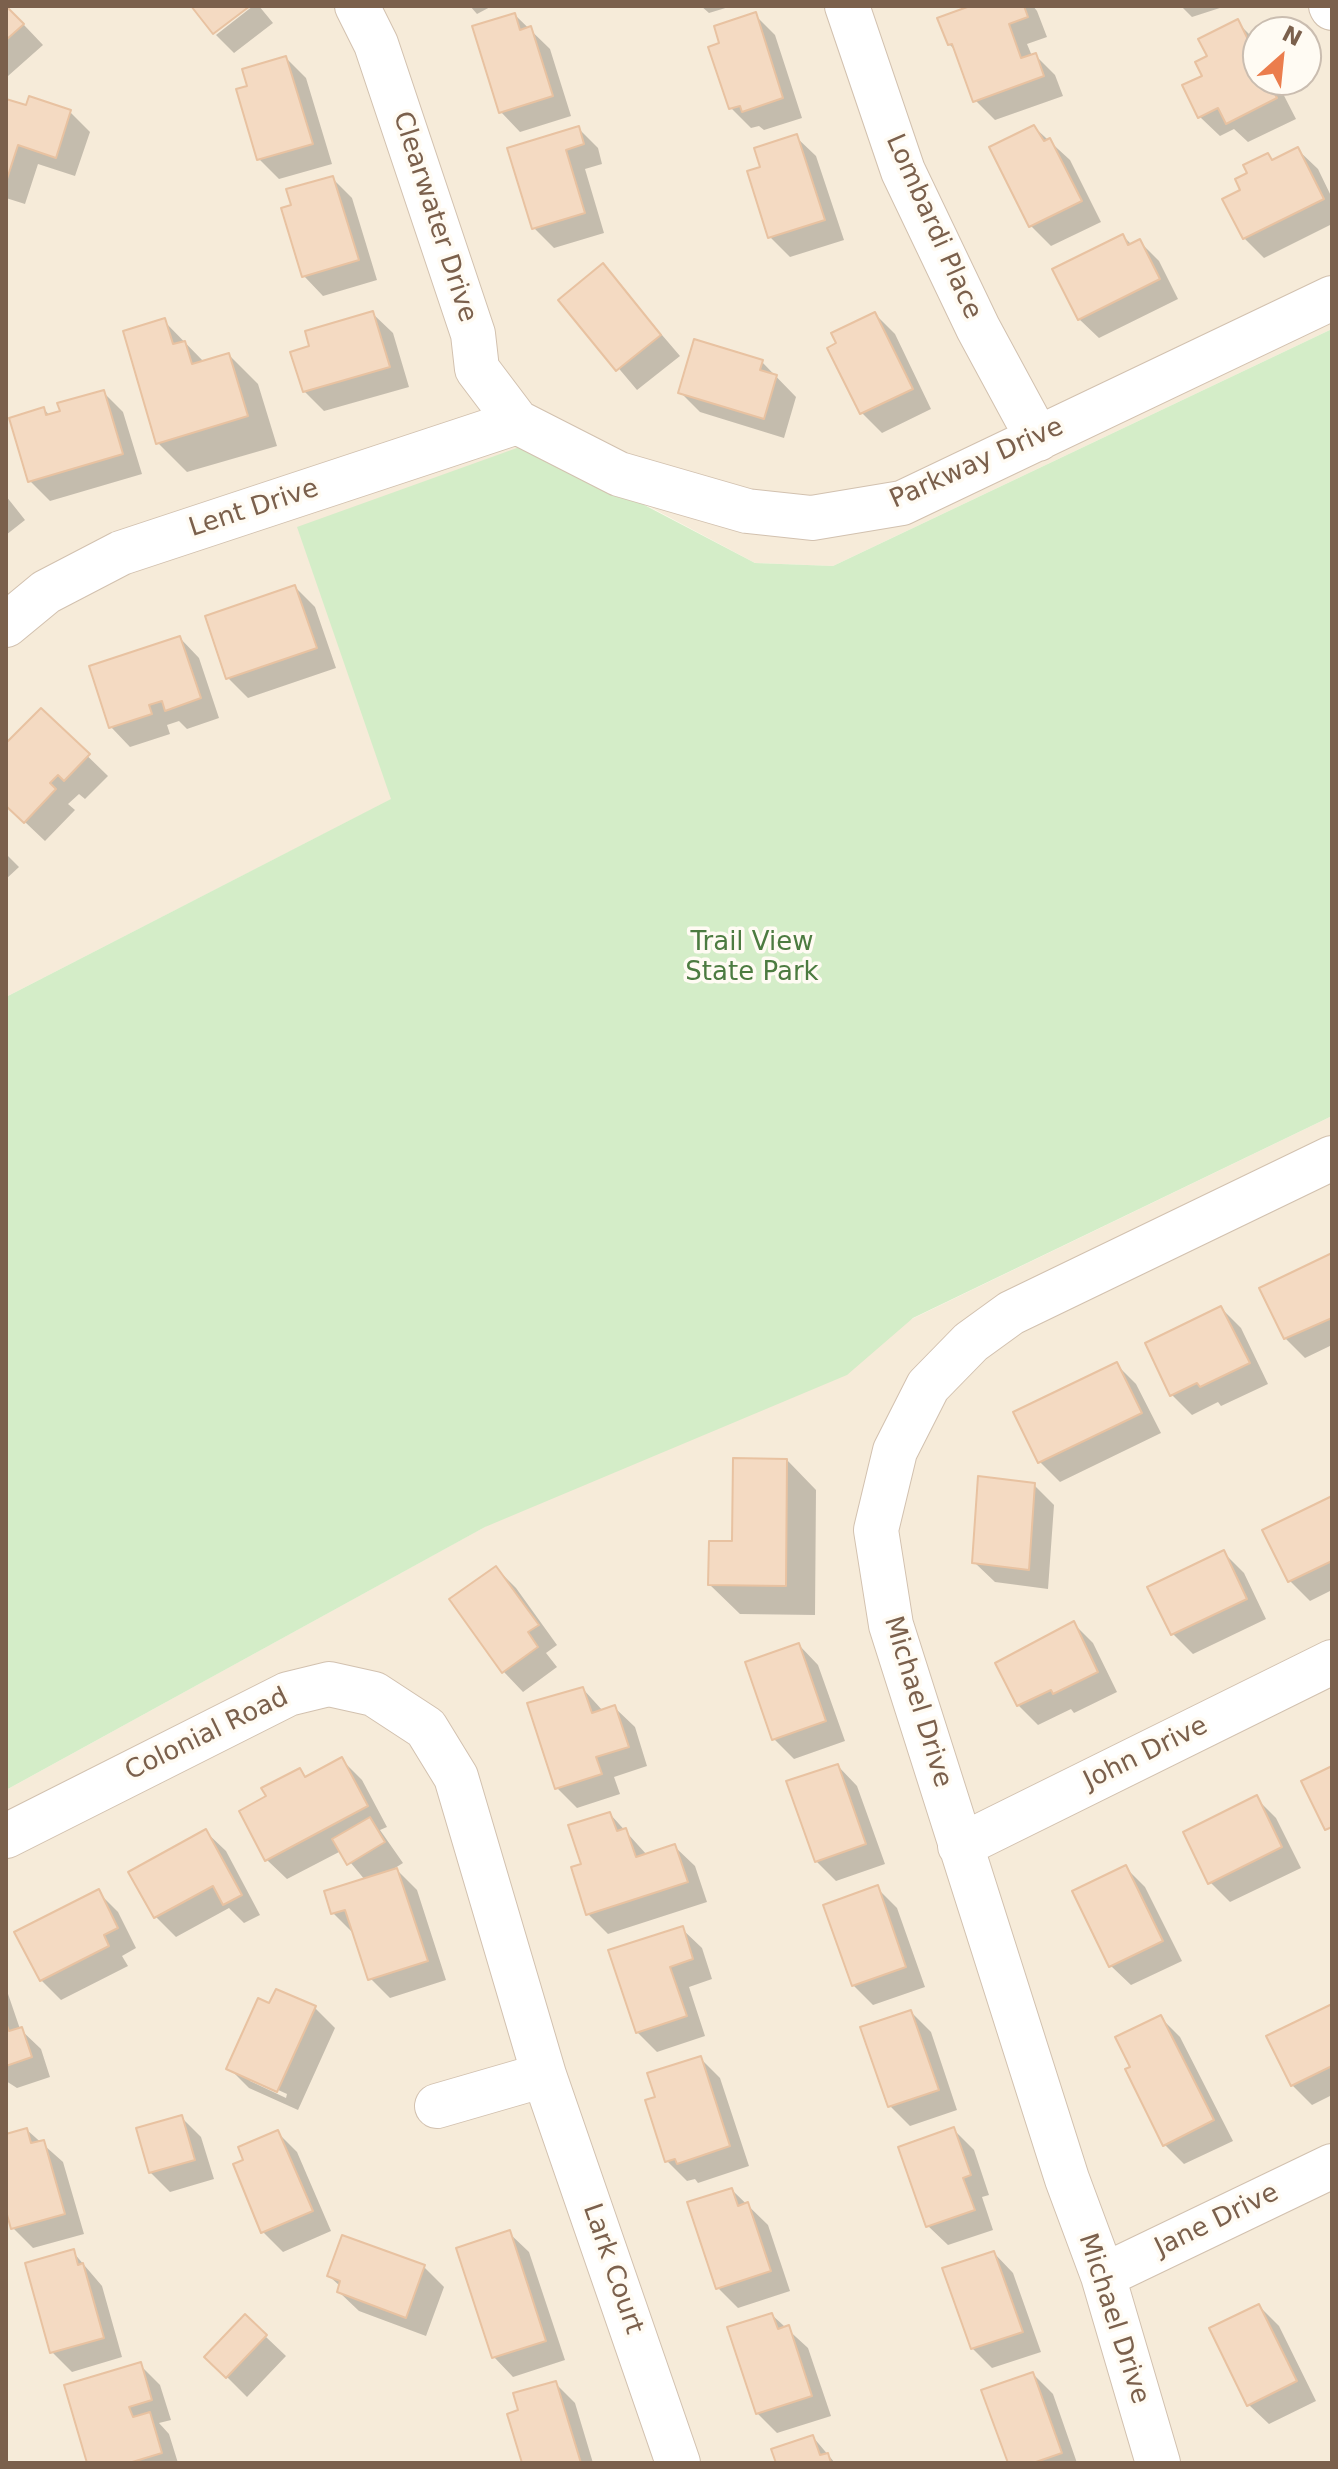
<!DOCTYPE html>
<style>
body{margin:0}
#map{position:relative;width:1338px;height:2469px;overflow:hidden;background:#fdf8eb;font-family:"DejaVu Sans",sans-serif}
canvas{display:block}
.frame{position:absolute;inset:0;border:8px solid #7b604c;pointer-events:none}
.north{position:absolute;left:1242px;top:16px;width:80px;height:80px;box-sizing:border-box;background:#fffbf3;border:2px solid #cabdb0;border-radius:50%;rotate:27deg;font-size:22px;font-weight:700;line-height:32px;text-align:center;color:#7b604c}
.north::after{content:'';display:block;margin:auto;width:28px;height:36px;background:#eb7d4d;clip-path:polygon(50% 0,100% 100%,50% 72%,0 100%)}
</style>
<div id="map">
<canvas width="1338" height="2469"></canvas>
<div class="frame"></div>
<div class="north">N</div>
</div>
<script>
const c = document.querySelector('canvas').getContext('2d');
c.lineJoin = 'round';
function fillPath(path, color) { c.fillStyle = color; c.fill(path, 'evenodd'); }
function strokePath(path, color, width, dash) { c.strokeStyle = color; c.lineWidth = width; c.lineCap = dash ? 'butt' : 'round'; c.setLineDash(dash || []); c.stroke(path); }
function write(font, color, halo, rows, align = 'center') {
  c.font = font + ' "DejaVu Sans",sans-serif'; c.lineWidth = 7; c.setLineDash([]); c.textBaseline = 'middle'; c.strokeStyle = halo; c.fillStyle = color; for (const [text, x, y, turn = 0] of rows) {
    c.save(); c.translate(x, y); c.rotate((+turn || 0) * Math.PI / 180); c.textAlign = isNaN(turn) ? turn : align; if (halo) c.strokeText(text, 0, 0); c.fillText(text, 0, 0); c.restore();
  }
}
fillPath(new Path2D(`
 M6,6H1332V329L833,566L755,563L620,491L298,528L392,799L6,997ZM1258,32H1306V80H1258Z
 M1332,1116V2463H6V1790L510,1513Z`), '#f6ebd9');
fillPath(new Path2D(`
 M1332,329V1116L913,1318L847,1375L485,1527L6,1790V997L391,799L297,527L528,444L755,563L833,566Z`), '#d4edc8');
fillPath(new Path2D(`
 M6,6L43,45L8,76L6,74Z
 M253,6H259L273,23L234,53L216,35Z
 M470,6H492L477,14Z
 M701,6H732L709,13Z
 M976,6H1033L1037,11L1047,37L1027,44L1032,56L1035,55L1055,75L1063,96L995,120L975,100L957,52L949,44Z
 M1181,6H1226L1192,17Z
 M515,15L550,49L571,116L520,132L501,112Z
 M755,15L775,35L802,118L764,130L759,126L751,128L731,108Z
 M1237,22L1258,43V80H1276L1296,119L1248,142L1234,129L1220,136L1200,117L1209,57Z
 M286,58L306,78L332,164L279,179L259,159L250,87Z
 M6,101L28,108L70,112L90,132L75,176L38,164L25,204L6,198Z
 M1034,127L1070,160L1101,222L1051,246L1031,226L992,148Z
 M578,128L598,148L602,164L585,169L604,233L554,248L534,228L510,149Z
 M796,137L816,156L844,240L790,257L770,237L762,168Z
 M1298,150L1318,169L1332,198V224L1264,258L1244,238L1243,191L1250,174L1268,155L1274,161Z
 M332,178L352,198L377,280L323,296L304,276L293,206Z
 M1123,236L1132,245L1139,241L1159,261L1178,299L1099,338L1079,319Z
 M603,266L680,356L637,390L561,300Z
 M373,314L393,333L409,387L324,411L304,391Z
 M875,314L895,334L931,409L882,433L862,413L830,349Z
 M164,321L204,362L229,355L258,384L277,446L187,472L158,443Z
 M762,362L796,397L784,438L700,412L680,392Z
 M103,392L123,412L142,474L50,501L30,481L44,409L50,416Z
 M6,496L25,520L6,535Z
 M295,587L315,607L336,668L248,698L228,678Z
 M180,638L199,658L219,718L187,729L179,721L167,725L170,734L130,747L111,727Z
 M41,711L108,776L85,799L79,794L68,804L75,810L45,841L6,804V747Z
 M6,854L19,867L6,879Z
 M1332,1255V1345L1305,1358L1285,1338Z
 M1221,1308L1241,1328L1268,1384L1221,1406L1218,1402L1192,1415L1172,1395Z
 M1117,1365L1136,1384L1161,1433L1060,1482L1040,1462Z
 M787,1460L816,1490L815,1615L740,1614L710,1585Z
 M980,1478L1034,1485L1054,1505L1048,1589L995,1582L975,1563Z
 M1332,1498V1590L1310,1601L1290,1581Z
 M1224,1553L1244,1573L1266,1619L1193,1654L1173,1634L1150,1588Z
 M496,1568L516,1588L557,1645L546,1653L557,1667L523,1692L504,1672Z
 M1073,1623L1093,1643L1117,1692L1074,1713L1071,1709L1038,1725L1018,1705Z
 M799,1645L818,1665L845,1741L794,1759L774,1739Z
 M583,1689L603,1711L615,1708L635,1727L647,1766L614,1777L620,1794L577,1808L557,1788Z
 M342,1760L362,1780L387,1827L380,1830L403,1863L395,1868L417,1890L446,1980L390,1998L370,1978L353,1933L333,1913L365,1880L341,1851L287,1879L267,1860L269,1797L299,1770L307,1778Z
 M838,1766L857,1786L885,1864L836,1881L816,1861Z
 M1256,1798L1276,1818L1301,1868L1230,1902L1210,1882Z
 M610,1814L647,1855L675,1847L695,1866L707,1902L608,1934L588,1914L574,1869L583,1865Z
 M206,1832L226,1851L260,1915L244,1923L229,1908L176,1937L156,1917L131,1872Z
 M1125,1867L1145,1887L1182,1961L1131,1985L1111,1966Z
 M877,1888L897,1908L925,1987L873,2005L853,1985Z
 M98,1892L118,1912L136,1948L122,1956L128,1966L61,2000L41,1980Z
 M682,1929L702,1948L712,1979L689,1987L705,2036L657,2052L637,2032Z
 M6,1988L20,2029L41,2049L50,2077L17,2088L6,2081Z
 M1332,2006V2095L1312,2105L1292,2085Z
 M315,2008L335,2028L298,2110L249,2088L229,2068ZM250,2077L287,2094L286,2098L250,2081Z
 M911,2012L931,2032L957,2110L910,2126L890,2106Z
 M1160,2017L1180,2037L1233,2141L1184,2164L1164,2144L1132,2068Z
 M700,2058L720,2078L749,2166L698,2183L695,2179L687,2181L667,2161L647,2102L657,2098Z
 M181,2117L201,2137L214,2179L170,2192L150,2172Z
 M27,2130L63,2162L84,2234L33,2248L13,2228L6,2203V2136Z
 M954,2130L974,2150L989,2195L982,2197L993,2230L948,2245L928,2226Z
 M277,2132L297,2152L331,2231L283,2252L263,2232L246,2161Z
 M732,2190L768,2225L790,2291L738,2308L718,2288Z
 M509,2233L529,2252L565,2360L513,2377L494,2357Z
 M73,2252L102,2286L122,2357L72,2372L52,2352Z
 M994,2253L1013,2273L1041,2352L992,2368L972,2348Z
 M424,2267L444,2287L426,2336L359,2311L339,2292L341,2287L329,2276Z
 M1259,2306L1279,2326L1316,2401L1269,2424L1249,2405Z
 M772,2315L808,2348L831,2416L777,2433L757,2413Z
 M245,2317L286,2356L247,2397L207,2357Z
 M140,2365L160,2385L171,2420L159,2423L169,2434L178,2463H89Z
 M1033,2374L1053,2394L1077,2463H1010Z
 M555,2383L575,2403L593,2463H524L521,2411Z
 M813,2437L835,2463H778Z`), '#0003');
const building = new Path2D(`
 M6,6L24,24L6,40Z
 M191,6H250L213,34Z
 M970,6H1024L1028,17L1009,24L1021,58L1036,53L1044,76L973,102L952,44L948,45L937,18Z
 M756,12L783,98L742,112L740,106L729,109L708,47L719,43L714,26Z
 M515,13L520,30L531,26L553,96L499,113L472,26Z
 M1238,19L1258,60V80H1268L1277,98L1226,124L1218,108L1198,118L1182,85L1202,76L1195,62L1207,56L1198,39Z
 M286,56L313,144L257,160L236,89L247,86L242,69Z
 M29,96L71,110L56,158L18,145L6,182V99L26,105Z
 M1034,125L1044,141L1050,138L1082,201L1029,227L989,147Z
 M579,126L584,144L566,150L585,213L532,229L507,148Z
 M797,134L825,220L768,238L747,171L760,167L754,148Z
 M1298,147L1324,199L1243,239L1222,199L1240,190L1235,179L1247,173L1243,165L1268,153L1272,160Z
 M333,176L359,260L302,277L281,208L291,205L286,189Z
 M1123,234L1128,245L1140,239L1160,279L1078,320L1052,269Z
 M603,263L661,335L616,371L558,300Z
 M373,311L390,367L303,392L290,352L309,346L305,331Z
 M875,312L913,389L860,414L827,348L836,343L831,333Z
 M165,318L173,344L185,341L192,364L229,353L248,416L156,444L123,331Z
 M694,339L763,360L760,370L777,375L764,419L678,393Z
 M104,390L123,454L28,482L9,418L44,407L46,415L60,411L57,403Z
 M295,585L317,648L226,679L205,616Z
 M180,636L201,698L165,711L162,701L149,705L152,714L109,728L89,666Z
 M41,708L90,754L64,781L58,775L50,783L56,789L24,823L6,806V743Z
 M1332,1253V1318L1284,1339L1259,1288Z
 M1221,1306L1250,1363L1200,1387L1197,1383L1170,1396L1145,1343Z
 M1117,1362L1142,1413L1038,1463L1013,1412Z
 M733,1458L787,1459L786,1586L708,1585L709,1541H732Z
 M978,1476L1035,1483L1029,1570L972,1563Z
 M1332,1496V1561L1288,1582L1262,1530Z
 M1224,1550L1247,1599L1171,1635L1147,1587Z
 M496,1566L539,1625L528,1632L538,1647L502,1673L449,1599Z
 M1074,1621L1098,1672L1053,1694L1051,1690L1017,1706L995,1663Z
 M799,1643L826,1721L772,1740L745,1662Z
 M583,1687L592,1713L615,1705L629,1747L596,1757L602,1774L555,1789L527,1703Z
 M342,1757L368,1806L265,1861L239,1811L266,1796L261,1788L300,1768L305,1777Z
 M838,1764L866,1844L815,1862L786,1781Z
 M1332,1766V1827L1325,1830L1301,1781Z
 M1257,1795L1282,1847L1208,1884L1183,1832Z
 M610,1812L617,1831L626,1828L636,1857L675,1844L688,1882L586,1915L571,1867L581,1864L568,1825Z
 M370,1817L385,1842L347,1865L332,1839Z
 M206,1829L242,1895L223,1905L213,1886L154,1918L128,1872Z
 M1126,1865L1163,1941L1109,1967L1072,1891Z
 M397,1868L428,1961L368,1980L345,1910L331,1914L324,1891Z
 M878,1885L906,1967L852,1986L823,1905Z
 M99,1889L118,1928L104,1935L109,1946L40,1981L14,1932Z
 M683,1926L693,1959L670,1967L687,2016L636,2033L608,1950Z
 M276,1989L316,2006L277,2092L226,2069L258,1998L269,2003Z
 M1332,2004V2066L1291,2086L1266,2036Z
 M911,2010L939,2090L888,2107L860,2027Z
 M1161,2015L1214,2120L1163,2146L1125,2069L1130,2067L1115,2037Z
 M6,2023L9,2031L22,2027L32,2057L6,2066Z
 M701,2056L730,2146L677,2164L675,2159L665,2162L645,2100L655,2097L647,2073Z
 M182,2115L195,2160L149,2173L136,2128Z
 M954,2127L971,2175L963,2178L975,2210L926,2227L898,2147Z
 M27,2128L31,2143L44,2140L65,2214L11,2229L6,2211V2134Z
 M278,2130L313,2211L261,2233L233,2164L243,2160L238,2147Z
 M732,2188L738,2206L748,2202L771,2271L716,2289L687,2202Z
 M510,2230L546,2341L492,2358L456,2248Z
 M342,2235L425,2265L406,2318L337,2292L340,2281L327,2276Z
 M74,2249L78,2265L83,2263L104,2338L50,2353L25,2263Z
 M994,2251L1023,2332L971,2349L942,2268Z
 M1259,2304L1297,2381L1247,2406L1209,2328Z
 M772,2313L778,2329L789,2325L812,2396L756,2414L727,2327Z
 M245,2314L267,2335L226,2378L204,2357Z
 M141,2362L152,2400L129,2407L133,2417L150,2412L162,2453L129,2463H87L64,2385Z
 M1033,2372L1062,2453L1033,2463H1008L981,2390Z
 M556,2381L581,2463H522L507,2414L518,2410L513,2393Z
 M813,2435L820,2455L828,2453L831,2463H776L771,2449Z`);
fillPath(building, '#f4dac2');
strokePath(building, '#e8c2a1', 2);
const minor = new Path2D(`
 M357,6L376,44L473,334L477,369L517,422L619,474L747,511L812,518L902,503L1332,298
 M847,6L903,171L978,328L1038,439
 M1331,6L1332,8
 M6,625L46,592L121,553L517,422
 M6,1836L288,1694L329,1684L374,1694L426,1728L456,1777L544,2075L678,2463
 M960,1846L1332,1662
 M437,2106L544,2075
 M1103,2276L1332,2166
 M1158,2463L1103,2276L1067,2179L891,1625L876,1530L895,1451L928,1386L971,1342L1011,1313L1332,1158`);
strokePath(minor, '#d2c1af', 46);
strokePath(minor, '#fff', 44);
write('26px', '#7b604c', '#fffbf3', [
 ["Clearwater Drive",434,217,72],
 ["Lombardi Place",933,227,66],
 ["Parkway Drive",977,464,-24],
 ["Lent Drive",254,509,-18],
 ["Michael Drive",917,1702,73],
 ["Colonial Road",207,1735,-26],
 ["John Drive",1146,1754,-26],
 ["Jane Drive",1217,2221,-26],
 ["Lark Court",612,2269,71],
 ["Michael Drive",1113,2319,72]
]);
write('26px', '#4c7b40', '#fffbf3', [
 ["Trail View",752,943],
 ["State Park",752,973]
]);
</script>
